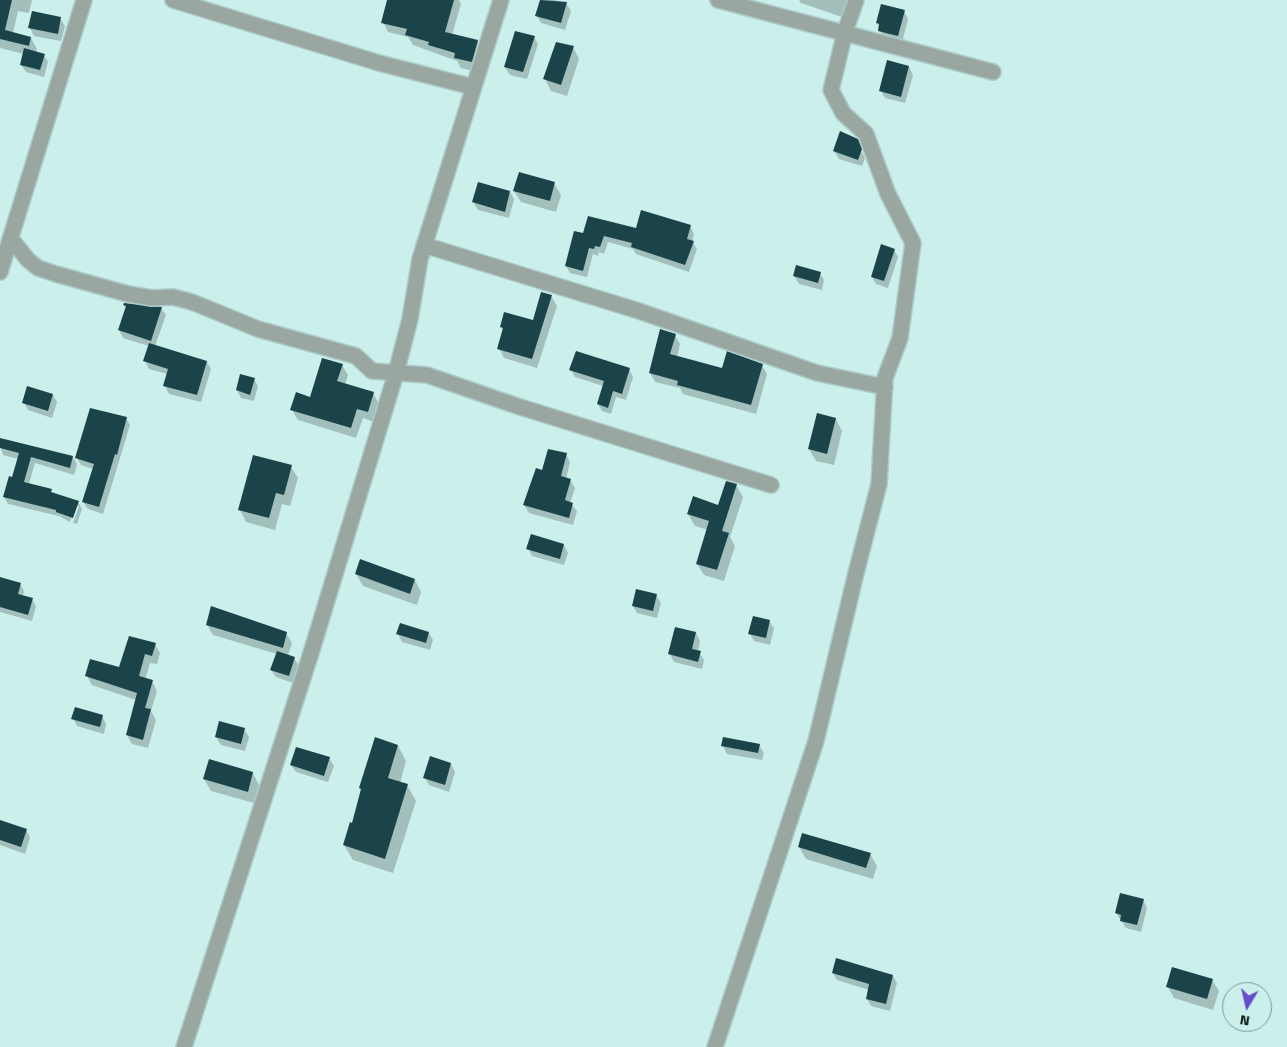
<!DOCTYPE html>
<style>
body{margin:0}
#map{position:relative;width:1287px;height:1047px;overflow:hidden;background:#cbefeb;font-family:"Titillium Web",sans-serif}
canvas{display:block}
.north{position:absolute;left:1222px;top:982px;width:50px;height:50px;box-sizing:border-box;background:#cbefeb;border:1px solid #7c9693;border-radius:50%;rotate:189deg;font-size:14px;font-weight:700;line-height:20px;text-align:center;color:#051110}
.north::after{content:'';display:block;margin:auto;width:18px;height:22px;background:#654ec7;clip-path:polygon(50% 0,100% 100%,50% 72%,0 100%)}
</style>
<div id="map">
<canvas width="1287" height="1047"></canvas>
<div class="north">N</div>
</div>
<script>
const c = document.querySelector('canvas').getContext('2d');
c.lineJoin = 'round';
function fillPath(path, color) { c.fillStyle = color; c.fill(path, 'evenodd'); }
function strokePath(path, color, width, dash) { c.strokeStyle = color; c.lineWidth = width; c.lineCap = dash ? 'butt' : 'round'; c.setLineDash(dash || []); c.stroke(path); }
fillPath(new Path2D(`
 M0,0H32L29,13L18,11L13,33L31,38L37,49L36,53L44,55L48,62L44,77L26,72L21,65L24,54L0,48Z
 M388,0H459L461,4L452,35L477,41L483,51L477,72L461,68L457,61L413,45L408,37L388,32L383,22Z
 M541,0H554L566,3L571,11L565,30L541,23L537,16Z
 M799,0H850L845,18L801,3Z
 M904,11L908,19L902,43L883,39L878,23Z
 M60,18L65,26L61,41L34,36L30,28Z
 M534,37L538,44L527,79L510,75L505,67Z
 M573,47L579,59L567,96L551,91L545,79Z
 M909,67L913,75L905,103L885,98L881,91Z
 M854,137L865,158L862,166L839,159L834,151Z
 M554,183L561,195L556,212L521,202L514,191Z
 M510,192L514,199L509,218L478,210L473,202Z
 M690,226L694,234L692,241L697,249L689,272L636,254L633,249L608,242L604,254L599,252L598,256L593,254L587,277L570,273L566,266L584,235Z
 M894,250L898,257L888,288L876,284L872,277Z
 M820,273L824,280L822,290L799,284L794,276Z
 M551,296L557,306L537,368L504,358L499,348L504,332L501,327L534,322Z
 M124,305L161,308L166,315L155,346L207,362L211,369L201,402L169,394L165,386L167,374L149,369L145,361L149,346L123,338L119,330L126,308Z
 M675,335L680,344L677,357L723,370L762,365L767,374L756,414L683,394L680,388L655,382L650,373Z
 M342,365L348,375L345,385L373,393L379,404L374,422L363,418L356,438L298,420L292,410L311,398Z
 M629,369L633,377L626,400L616,397L611,414L602,411L598,404L603,386L575,377L571,370Z
 M254,379L258,386L254,401L241,398L237,390Z
 M53,395L57,402L52,418L28,410L24,403Z
 M126,418L130,425L103,514L88,509L83,502L93,469L81,465L77,458Z
 M836,419L842,431L834,465L816,461L809,449Z
 M0,444L73,457L77,464L74,475L35,463L29,484L78,502L82,509L77,524L73,523L79,506H76L70,522L59,516L8,504L4,497L13,478L18,459L3,455Z
 M566,454L570,462L566,479L570,480L575,488L570,503L577,511L573,525L529,513L524,505L537,470L543,472Z
 M291,467L298,478L290,506L282,504L275,530L246,522L240,510Z
 M736,485L743,497L730,537L735,546L724,581L704,575L697,564L708,530L695,526L688,514L719,506Z
 M564,545L568,553L564,565L532,556L528,548Z
 M361,561L415,580L421,592L417,605L363,586L356,574Z
 M0,578L20,584L24,591L23,597L32,599L36,606L32,621L0,612Z
 M656,595L661,603L657,618L637,613L633,606Z
 M769,621L774,628L770,645L754,641L750,634Z
 M207,625L286,633L292,643L288,656L294,658L299,666L293,683L276,677L271,670L277,654L213,635Z
 M429,633L433,640L430,650L402,642L398,634Z
 M696,633L700,641L698,651L704,660L702,669L674,662L670,654Z
 M155,644L160,653L157,664L150,663L145,680L152,681L157,691L151,711L156,720L148,748L132,744L127,735L136,700L92,685L87,676L120,669Z
 M102,716L106,724L104,734L77,726L73,718Z
 M244,729L249,737L245,751L221,745L216,737Z
 M759,745L764,753L762,760L727,754L723,746Z
 M398,746L406,761L400,783L407,785L416,801L393,873L353,860L344,845L353,824L362,792L360,788Z
 M329,758L334,766L328,782L296,772L291,765Z
 M451,764L455,772L449,792L429,785L425,778Z
 M253,773L259,785L254,803L211,791L204,779Z
 M0,823L26,830L30,837L25,854L0,845Z
 M799,847L870,854L877,866L873,879L806,859Z
 M1143,900L1147,908L1141,932L1126,928L1116,913Z
 M833,973L893,976L897,983L890,1011L871,1006L867,999L869,990L837,980Z
 M1212,980L1219,991L1213,1010L1174,998L1168,987Z`), '#0003');
fillPath(new Path2D(`
 M0,0H12L5,30L31,37L29,46L0,39Z
 M387,0H454L445,32L478,40L472,62L454,58L455,53L428,45L429,42L405,35L407,29L381,23Z
 M540,0L567,2L561,23L535,16Z
 M881,4L905,10L898,36L878,31L879,24L876,23Z
 M32,11L61,17L58,34L28,28Z
 M515,31L535,36L523,72L504,67Z
 M556,42L574,46L561,85L543,79Z
 M24,48L45,54L40,70L20,65Z
 M887,60L909,66L901,97L879,91Z
 M840,131L858,139L862,149L858,160L833,151Z
 M519,172L555,182L550,201L513,191Z
 M478,182L510,191L505,212L472,202Z
 M641,210L691,225L687,239L694,241L685,265L631,247L632,243L604,236L600,247L595,246L594,249L589,248L583,271L565,266L574,231L583,233L588,216L636,228Z
 M881,244L895,249L884,281L871,277Z
 M796,265L821,272L818,283L793,276Z
 M541,292L552,295L532,359L497,349L503,328L500,327L504,312L533,320Z
 M124,303L162,307L151,341L118,330L126,306L123,305Z
 M660,329L676,334L670,354L722,368L727,351L763,364L751,405L677,385L678,381L649,373Z
 M149,343L207,361L197,395L163,386L168,369L143,361Z
 M576,351L630,368L622,394L613,391L608,408L597,404L604,381L569,370Z
 M322,358L343,364L337,381L374,392L368,412L357,409L351,428L290,410L296,392L310,397Z
 M240,374L255,378L250,395L236,390Z
 M27,386L53,394L48,411L22,403Z
 M90,408L127,417L117,455L115,454L99,507L82,502L94,464L75,458Z
 M817,413L836,418L827,454L808,449Z
 M0,438L73,456L70,468L31,457L24,482L52,489L51,492L79,501L73,518L56,512V510L3,497L9,476L12,477L19,453L0,448Z
 M548,449L567,453L561,476L571,479L565,500L573,503L569,518L523,505L536,468L542,470Z
 M253,455L292,465L284,495L276,493L269,518L238,510Z
 M726,481L737,484L722,531L729,533L717,570L696,564L709,521L687,514L693,496L718,505Z
 M531,534L564,544L560,559L526,549Z
 M360,559L415,579L410,594L355,574Z
 M0,577L21,583L18,594L33,598L28,615L0,607Z
 M636,589L657,594L653,611L632,606Z
 M211,606L287,632L283,648L206,625Z
 M753,616L770,620L766,638L748,634Z
 M400,623L429,632L426,643L396,634Z
 M675,627L696,632L692,649L701,651L698,662L668,654Z
 M129,636L156,643L152,656L145,654L139,676L153,680L145,708L151,709L143,740L126,735L137,693L85,676L90,659L119,667Z
 M277,651L295,657L289,676L270,670Z
 M75,707L103,715L100,727L71,719Z
 M219,721L245,728L241,744L215,737Z
 M375,737L398,745L388,778L408,784L385,859L343,845L350,822L352,823L361,789L359,788Z
 M723,737L760,744L758,753L721,746Z
 M296,747L330,757L324,776L290,765Z
 M430,756L451,763L445,785L423,778Z
 M209,759L253,772L248,792L203,779Z
 M0,820L27,829L21,847L0,840Z
 M802,833L871,853L866,868L798,847Z
 M1120,893L1144,899L1137,925L1120,921L1121,915L1115,913Z
 M836,958L893,975L886,1004L866,999L869,984L832,973Z
 M1172,967L1213,979L1207,999L1166,987Z`), '#1a444a');
const minor = new Path2D(`
 M173,0L379,63L473,87
 M718,0L993,72
 M12,240L28,260L38,268L56,274L128,294L152,298L173,297L192,302L258,329L356,356L372,371L427,375L517,406L771,485
 M424,245L639,311L817,373L885,387
 M0,272L84,0
 M184,1047L311,653L396,373L410,319L420,259L501,0
 M715,1047L816,741L856,573L879,484L885,378L900,338L913,243L888,194L866,134L843,113L831,90L845,32L856,0`);
strokePath(minor, '#abcbc8', 18);
strokePath(minor, '#9aa7a1', 15);
</script>
